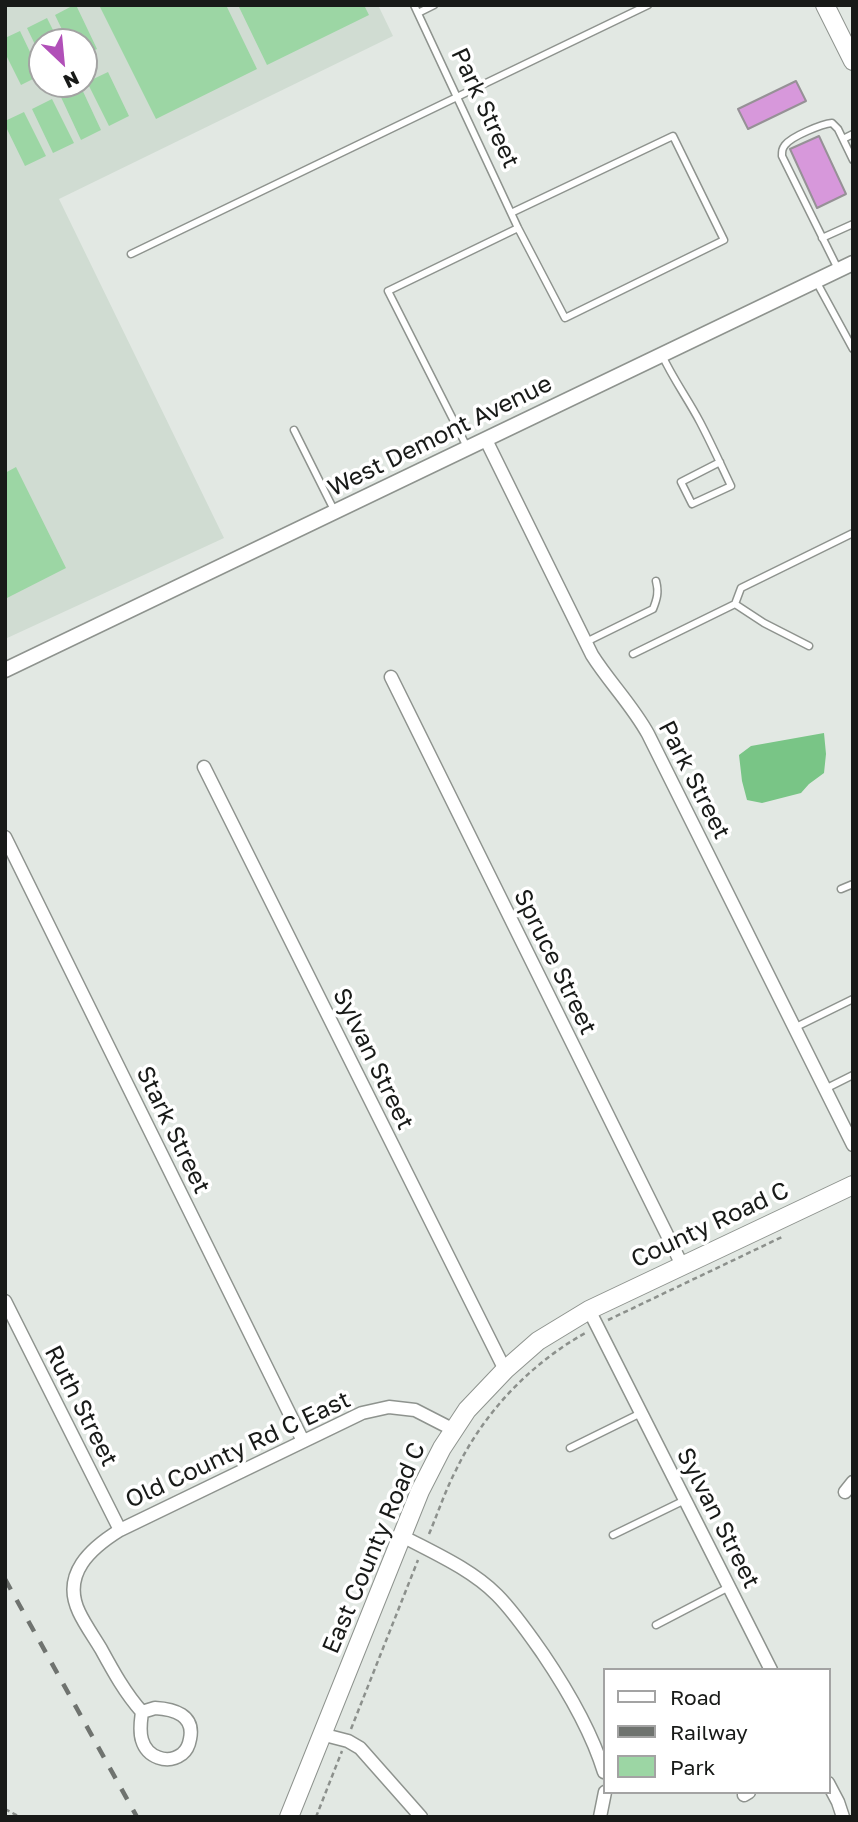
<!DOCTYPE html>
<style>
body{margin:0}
#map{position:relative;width:858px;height:1822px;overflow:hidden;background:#e2e8e3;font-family:"Golos Text",sans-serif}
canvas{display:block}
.frame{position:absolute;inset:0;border:7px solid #181a18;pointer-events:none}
.legend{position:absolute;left:603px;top:1668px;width:228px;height:126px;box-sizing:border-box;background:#fff;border:2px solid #a3a3a3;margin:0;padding:9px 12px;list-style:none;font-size:21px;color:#181a18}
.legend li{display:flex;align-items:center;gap:14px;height:35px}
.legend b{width:35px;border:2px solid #a3a3a3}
.north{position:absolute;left:28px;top:28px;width:70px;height:70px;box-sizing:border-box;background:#fff;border:2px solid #a3a3a3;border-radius:50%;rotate:154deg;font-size:19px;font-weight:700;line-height:28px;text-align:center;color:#181a18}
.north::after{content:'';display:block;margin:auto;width:24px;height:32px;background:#b150b8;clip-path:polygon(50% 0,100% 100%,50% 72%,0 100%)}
</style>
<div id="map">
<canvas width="858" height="1822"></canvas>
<div class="frame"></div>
<ul class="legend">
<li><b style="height:9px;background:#fff"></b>Road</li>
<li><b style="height:9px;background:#6f736f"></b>Railway</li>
<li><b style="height:19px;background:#9cd6a4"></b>Park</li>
</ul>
<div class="north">N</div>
</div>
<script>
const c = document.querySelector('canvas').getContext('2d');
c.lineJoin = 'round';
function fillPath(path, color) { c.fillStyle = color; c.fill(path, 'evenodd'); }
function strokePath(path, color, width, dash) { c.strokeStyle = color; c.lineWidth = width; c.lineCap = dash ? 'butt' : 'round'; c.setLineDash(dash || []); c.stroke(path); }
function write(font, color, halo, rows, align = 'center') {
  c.font = font + ' "Golos Text",sans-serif'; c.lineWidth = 7; c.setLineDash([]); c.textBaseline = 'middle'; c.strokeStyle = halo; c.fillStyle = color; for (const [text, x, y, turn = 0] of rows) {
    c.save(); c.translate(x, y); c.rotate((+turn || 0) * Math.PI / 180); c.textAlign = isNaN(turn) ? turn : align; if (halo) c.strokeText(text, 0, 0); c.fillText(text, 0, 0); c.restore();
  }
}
fillPath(new Path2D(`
 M5,5H378L393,36L59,199L224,538L5,639ZM42,42H84V84H42Z`), '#d0dcd2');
fillPath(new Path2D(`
 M74,5H76L97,49L84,55V42H68L55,15Z
 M99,5H226L257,69L156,119Z
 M238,5H364L369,15L267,65Z
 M47,18L59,42H42V59L27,28Z
 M20,31L41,75L21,85L5,53V38Z
 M108,72L129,116L109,126L87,82Z
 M80,85L101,130L81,140L60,95Z
 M52,99L74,143L53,153L32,109Z
 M24,112L46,156L25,166L5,125V121Z
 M16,467L66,568L5,599V473Z`), '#9cd6a4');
fillPath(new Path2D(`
 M824,733L826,754L824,773L809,784L801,793L762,803L747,800L742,781L739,755L751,746Z`), '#79c586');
const building = new Path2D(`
 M796,81L806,101L748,129L738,109Z
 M819,136L846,194L817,208L790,149Z`);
fillPath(building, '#d798db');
strokePath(building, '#969196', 2);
const service = new Path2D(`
 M414,5L511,213L518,228L565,318L724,240L673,136L511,213
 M418,13L434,5
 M843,139L853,134
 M822,238L853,224
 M131,254L648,5
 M838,269L782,156C782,151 782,149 785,145C792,136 822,124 832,123L838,129L853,160
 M816,281L853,349
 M662,355C673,379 688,399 700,422C711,443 721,465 731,486L692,504L681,482L720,462
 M294,430L334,510
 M467,447L388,291L518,228
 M735,604L764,623L809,646
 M586,642L653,609C657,599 659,592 656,581
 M633,654L735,604L741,588L853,533
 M841,889L853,884
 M794,1028L853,999
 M825,1089L853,1075
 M570,1448L641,1413
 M613,1535L685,1500
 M656,1625L729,1587`);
const minor = new Path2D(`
 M486,440L592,655C609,682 632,705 648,734L853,1145
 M391,677L682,1265
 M204,767L505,1370
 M5,837L303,1441
 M5,1301L120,1530
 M589,1310L771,1670
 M845,1492L853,1482
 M402,1536C434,1553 471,1569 497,1595C514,1612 529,1634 543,1654C568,1691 591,1730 604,1772
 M155,1708C174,1709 195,1715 190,1739C189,1745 187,1750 182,1754C167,1765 147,1757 142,1740C139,1731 141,1720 142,1712Z
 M142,1712C125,1693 113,1671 101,1649C94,1637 85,1625 79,1612C61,1574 91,1548 120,1530L362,1413L389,1407L415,1410L454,1430
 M321,1734L348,1741L360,1748L421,1817
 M828,1783L838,1802L843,1817
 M744,1795L749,1792
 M600,1817L605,1792`);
const tertiary = new Path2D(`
 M5,670L853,263`);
const secondary = new Path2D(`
 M825,5L853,61
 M289,1817L420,1491L442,1448L467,1410L505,1370L538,1341L589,1310L853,1185`);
strokePath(service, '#8e938e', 9);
strokePath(minor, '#8e938e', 15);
strokePath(tertiary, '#8e938e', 17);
strokePath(secondary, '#8e938e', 20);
strokePath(new Path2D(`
 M608,1320L782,1237
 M429,1534C438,1513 445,1491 456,1470C484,1412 531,1363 587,1332
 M351,1729L418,1560
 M5,1765V1768
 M5,1809L20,1817
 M316,1817L342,1751`), '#8c908c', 2.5, [5, 3.5]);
strokePath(service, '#fff', 6);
strokePath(minor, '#fff', 12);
strokePath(tertiary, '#fff', 14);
strokePath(secondary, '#fff', 18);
strokePath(new Path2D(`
 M5,1579L137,1817`), '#6f736f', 4.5, [12, 12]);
write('24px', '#181a18', '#fff', [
 ["Park Street",485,108,65],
 ["West Demont Avenue",440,436,-26],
 ["Park Street",694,780,63],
 ["Spruce Street",555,962,64],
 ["Sylvan Street",373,1059,64],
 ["Stark Street",173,1130,64],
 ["County Road C",710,1225,-25],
 ["Ruth Street",81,1406,63],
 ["Old County Rd C East",238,1450,-25],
 ["Sylvan Street",718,1518,63],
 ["East County Road C",374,1548,-67]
]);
</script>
